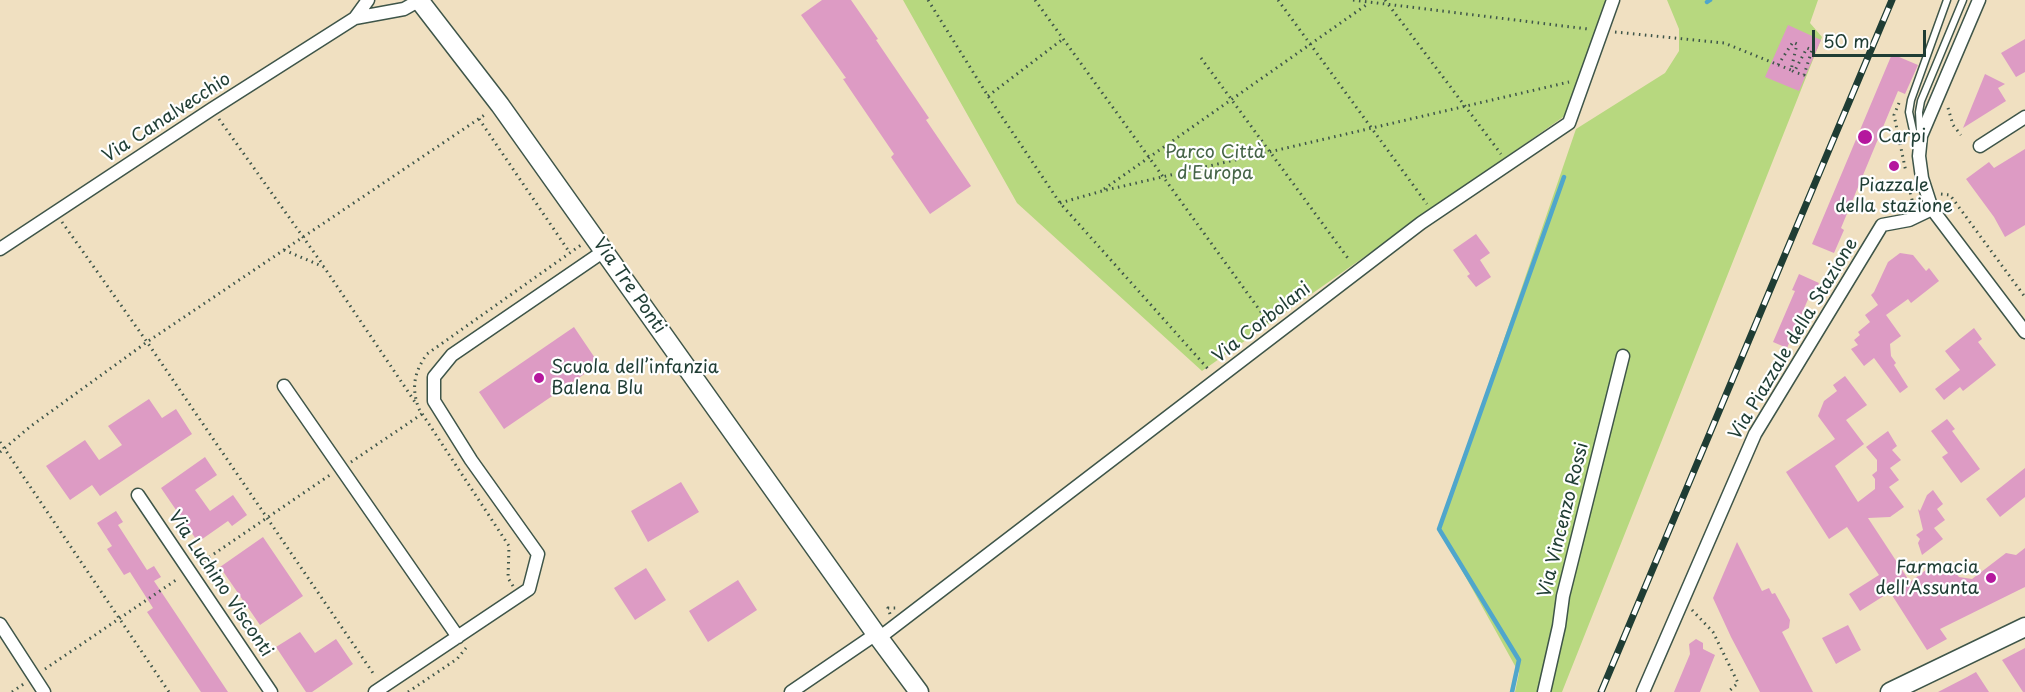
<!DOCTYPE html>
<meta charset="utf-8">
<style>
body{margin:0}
#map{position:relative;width:2025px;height:692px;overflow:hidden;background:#f0e0c1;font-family:"Playpen Sans",sans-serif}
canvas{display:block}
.scale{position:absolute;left:1812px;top:30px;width:114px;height:27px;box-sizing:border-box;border:3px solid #1f3d34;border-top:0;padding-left:8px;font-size:18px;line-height:21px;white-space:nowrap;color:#1f3d34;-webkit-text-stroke:4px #fff;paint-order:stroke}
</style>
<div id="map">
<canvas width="2025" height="692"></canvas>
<div class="scale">50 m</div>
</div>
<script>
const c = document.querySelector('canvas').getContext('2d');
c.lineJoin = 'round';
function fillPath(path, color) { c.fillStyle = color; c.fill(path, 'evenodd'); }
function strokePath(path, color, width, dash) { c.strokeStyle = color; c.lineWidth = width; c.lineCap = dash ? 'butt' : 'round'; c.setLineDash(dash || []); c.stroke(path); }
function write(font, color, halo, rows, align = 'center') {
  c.font = font + ' "Playpen Sans",sans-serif'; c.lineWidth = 4.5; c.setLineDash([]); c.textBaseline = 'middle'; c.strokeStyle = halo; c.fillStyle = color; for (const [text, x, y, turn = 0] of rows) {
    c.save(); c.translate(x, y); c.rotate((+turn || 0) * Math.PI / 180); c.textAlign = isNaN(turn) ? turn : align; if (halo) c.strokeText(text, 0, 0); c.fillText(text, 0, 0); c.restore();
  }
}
fillPath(new Path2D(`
 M903,0H1608L1566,115L1202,371L1017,203Z
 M1667,0H1818L1810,23L1822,37L1562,692H1515L1519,673L1439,529L1576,129L1665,73L1679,51V29Z`), '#b7d87f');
strokePath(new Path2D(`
 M1707,2L1710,0
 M1512,692L1519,660L1439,529L1564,177`), '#4fa6cc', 4.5);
fillPath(new Path2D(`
 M822,0H851L878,39L876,40L929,118L926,120L971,186L930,214L891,157L894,154L843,79L846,78L801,15Z
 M1788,25L1821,40L1799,91L1765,77Z
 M2025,39V72L2016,77L2001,53Z
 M1892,54L1918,65L1905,94L1898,91L1841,228L1844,230L1834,253L1812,244Z
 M1985,74L2005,84L1998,88L2006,101L1963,128Z
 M2025,149V225L2005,237L1994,217L1966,179L1989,162L1994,168Z
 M1476,234L1490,253L1480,260L1491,277L1476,287L1467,276L1470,274L1453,250Z
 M1900,253L1913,255L1926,271L1929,268L1939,281L1911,303L1908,299L1886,315L1901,336L1890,344L1891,356L1896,363L1894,365L1908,387L1900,393L1874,358L1864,366L1851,349L1858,345L1854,340L1860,335L1858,332L1870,322L1865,315L1878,305L1871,295L1874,292L1888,262Z
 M1799,274L1819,283L1812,298L1809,297L1787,348L1773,342L1795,291L1792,290Z
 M574,327L599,364L504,429L479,392Z
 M1974,328L1982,339L1978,342L1996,365L1963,391L1960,387L1944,400L1935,389L1960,370L1945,351Z
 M1845,376L1867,405L1846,420L1864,444L1835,466L1858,502L1875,489V479L1872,475L1877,471V460L1866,447L1888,431L1897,446L1892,450L1901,460L1890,468L1899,480L1889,487L1904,507L1890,517L1868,518L1910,582L1939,560L1947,570L1951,566L1959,577L1972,579L2006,553L2016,555L2025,548V587L1940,629L1947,639L1927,650L1890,592L1860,611L1849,594L1879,575L1847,527L1829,539L1786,472L1835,439L1818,416L1824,401L1837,391L1833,385Z
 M149,399L162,418L176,409L192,434L100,496L92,485L70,500L46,466L85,440L99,460L122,445L108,426Z
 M1947,419L1955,429L1952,431L1980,469L1961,483L1942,457L1948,453L1931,431Z
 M205,457L217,475L195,490L210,511L233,495L247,515L232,526L228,521L198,542L161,488Z
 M2025,468V497L2000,517L1986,499Z
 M681,482L699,512L648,542L631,511Z
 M1933,490L1943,504L1937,509L1945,520L1934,528L1943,539L1922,555L1918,543L1920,539L1916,535L1923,530L1918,509L1920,511L1927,495Z
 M116,511L123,522L118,525L147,570L154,566L161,577L154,581L228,692H201L147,612L153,608L130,572L124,575L107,549L112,546L97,523Z
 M263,537L303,596L260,625L220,567Z
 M1737,542L1762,591L1769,588L1772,594L1775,593L1790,620L1789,628L1782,632L1813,692H1760L1731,637L1713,598Z
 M646,568L666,600L635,620L614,588Z
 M738,580L757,610L708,642L689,611Z
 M1848,625L1861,650L1836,664L1822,638Z
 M300,632L315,653L336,639L353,664L312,692H306L276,647Z
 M1696,639L1703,643V649L1715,655L1700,692H1674L1690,654L1689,644Z
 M2025,648V692H2023L2002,660Z
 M1976,672L1989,692H1938L1967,677Z`), '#dd9bc4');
const lane = new Path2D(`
 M1920,132L1919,112L1921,101L1963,0
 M1916,144L1909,112L1911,100L1947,0`);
const street = new Path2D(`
 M1979,0L1921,136L1919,156L1922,178L1932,209L2025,332
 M355,18L368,0
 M1980,146L2025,117
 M0,249L212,109L355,18L404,9L420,0
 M284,386L458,637
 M138,495L271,692
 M0,624L44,692
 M879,638L1421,223L1569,123L1613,0
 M375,692L529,589L538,554L471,460L434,401V377L452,355L604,251
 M791,692L876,634
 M1544,692L1559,626L1563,596L1623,356
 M1643,692L1755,434L1882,225L1909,220L1932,209`);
const secondary = new Path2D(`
 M419,0L500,105L876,634L919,692
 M1890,692L2025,627`);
strokePath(lane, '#3e5549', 9);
strokePath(street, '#3e5549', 15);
strokePath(secondary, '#3e5549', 21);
strokePath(new Path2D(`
 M928,0L988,96L1060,203L1209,370
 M1035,0L1269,323
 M1278,0L1427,204
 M1353,0L1588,29
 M1385,0L1501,154
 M1615,32L1724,43L1791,70
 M1201,58L1350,261
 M1778,65L1793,42L1797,44L1791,70L1794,72L1807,48L1812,50L1804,75L1794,72
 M988,96L1063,39
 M1899,103L1894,115L1906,172
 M1948,108L1953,125L1961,135
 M219,119L323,265
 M479,119L570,253
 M1909,187L1913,204
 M1104,189L1369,3
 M1941,194L1950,195L2025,297
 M1060,203L1102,191L1569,82
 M62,222L147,342L375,676
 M284,250L324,267L415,402
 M0,442L169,692
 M0,452L31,426L147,342L486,114
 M351,462L422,414
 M199,564L330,475
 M513,586L508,578L509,546L419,409C411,388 414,372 427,354L581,245
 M1692,610L1713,632L1738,683L1728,692
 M890,614L888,608H897
 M45,669L179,578
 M12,692L25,683
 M408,692L457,659L466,648`), '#3e5549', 3, [1.5, 4.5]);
strokePath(lane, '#fff', 6);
strokePath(street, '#fff', 12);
strokePath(secondary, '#fff', 18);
const rail = new Path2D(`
 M1601,692L1892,0`);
strokePath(rail, '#1f3d34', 7);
strokePath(rail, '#fff', 4.5, [14]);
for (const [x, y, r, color] of [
 [1865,137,8,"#b5179e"],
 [1894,166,6,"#b5179e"],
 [539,378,6,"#b5179e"],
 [1991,578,6,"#b5179e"]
]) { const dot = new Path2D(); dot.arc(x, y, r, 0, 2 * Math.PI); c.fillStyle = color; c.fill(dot); strokePath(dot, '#fff', 2); }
write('18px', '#1f3d34', '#fff', [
 ["Via Canalvecchio",167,118,-33],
 ["Via Tre Ponti",629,286,55],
 ["Via Corbolani",1262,323,-38],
 ["Via Piazzale della Stazione",1794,339,-59],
 ["Via Vincenzo Rossi",1564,520,-76],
 ["Via Luchino Visconti",220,584,56]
]);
write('18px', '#1f3d34', '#fff', [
 ["Carpi",1878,137],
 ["Piazzale",1894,186,"center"],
 ["della stazione",1894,207,"center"],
 ["Scuola dell’infanzia",551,368],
 ["Balena Blu",551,389],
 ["Farmacia",1979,568,"right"],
 ["dell'Assunta",1979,589,"right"]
], 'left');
write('18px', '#456447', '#fff', [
 ["Parco Città",1215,153],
 ["d'Europa",1215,174]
]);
</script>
